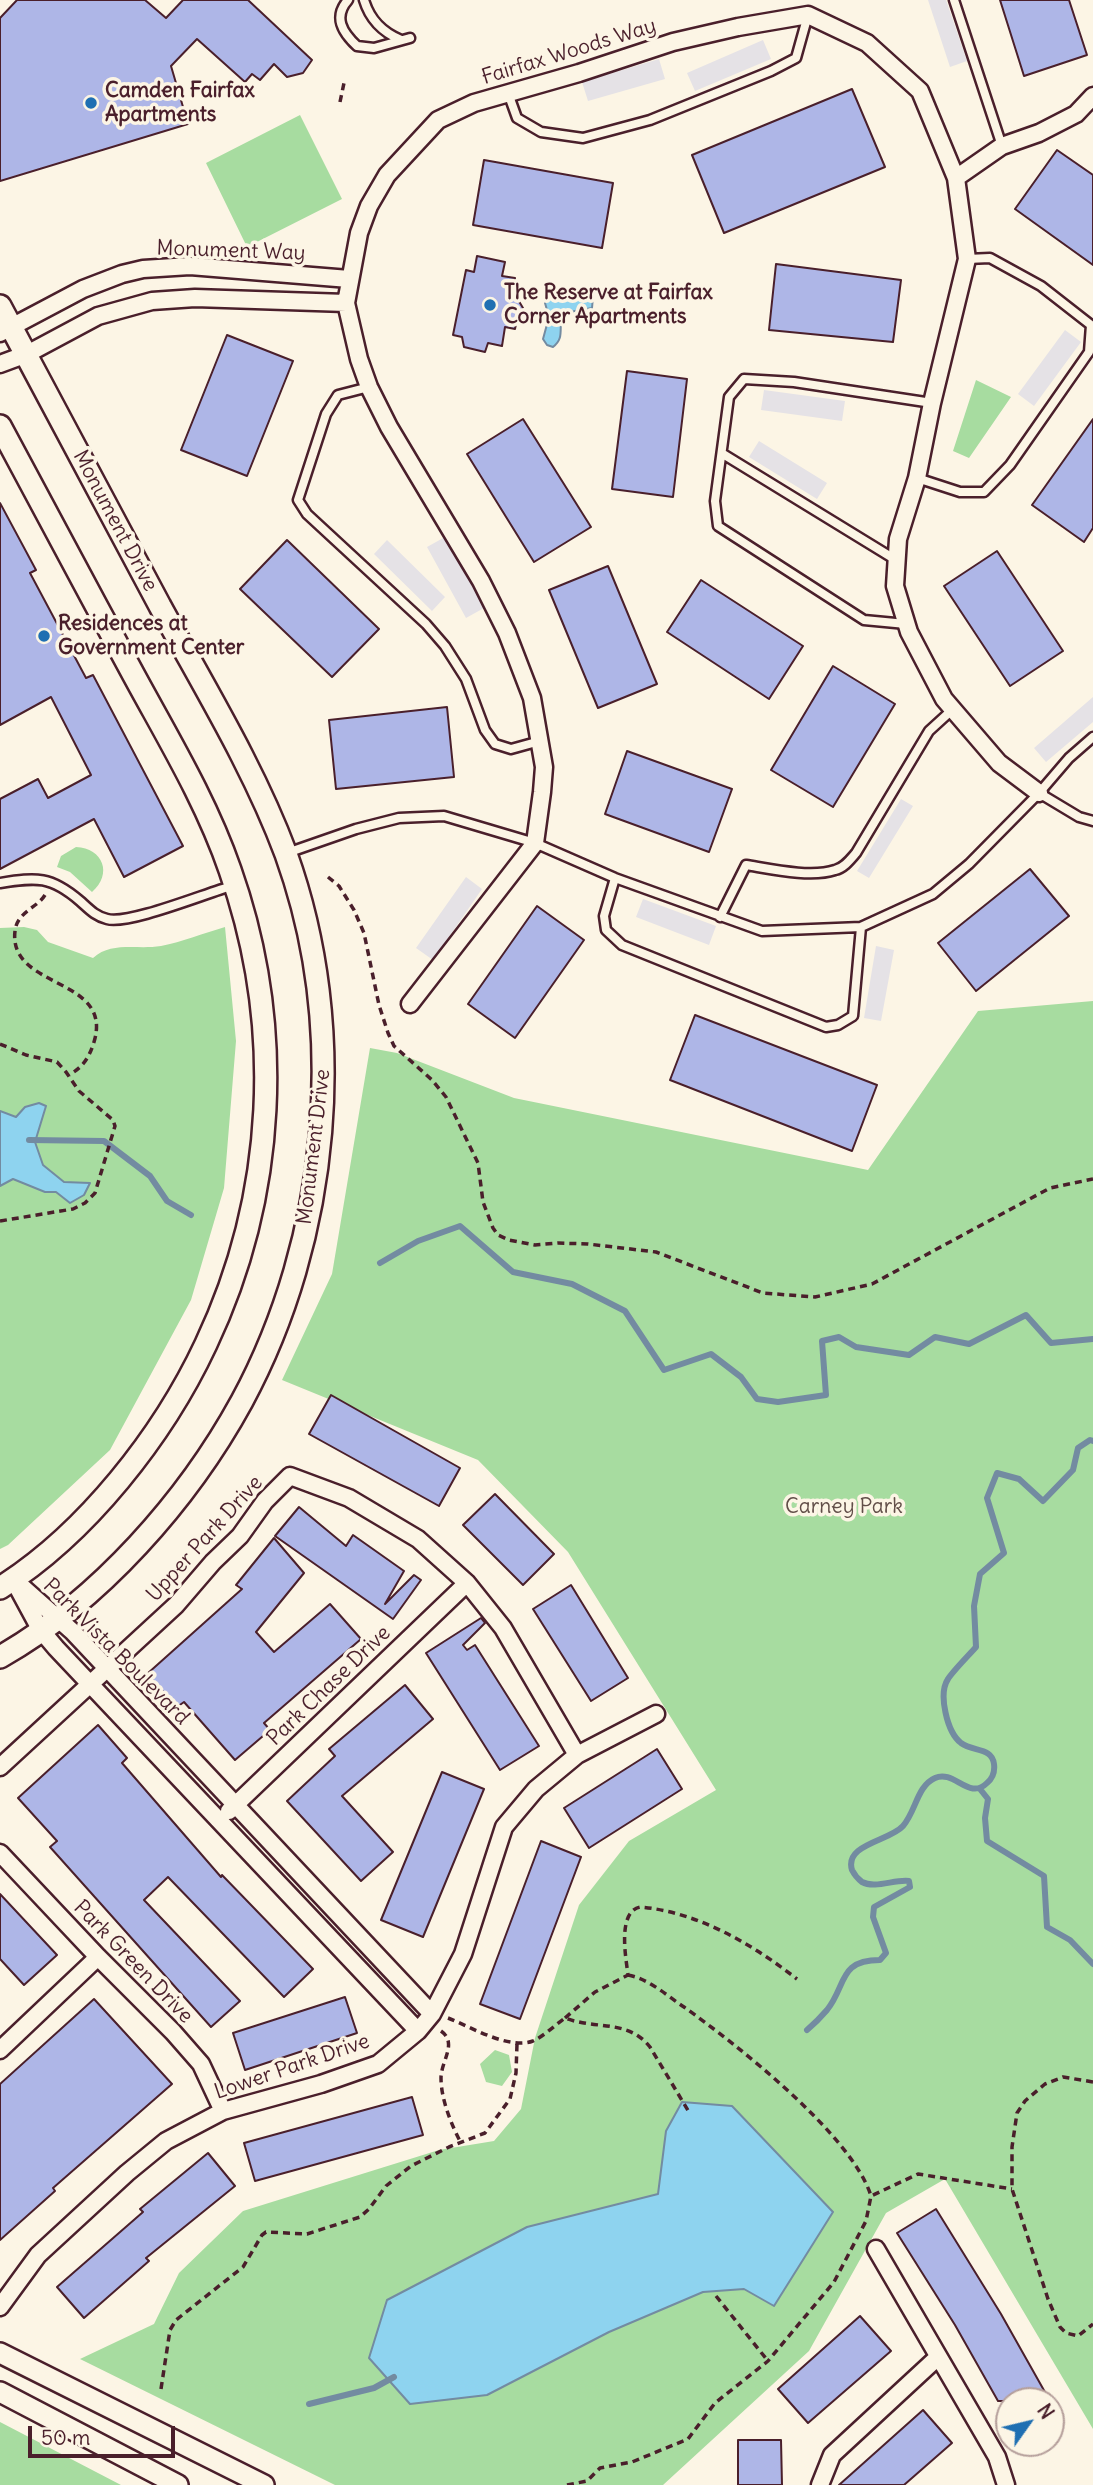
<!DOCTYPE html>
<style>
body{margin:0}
#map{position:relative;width:1093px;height:2485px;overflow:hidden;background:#fcf5e5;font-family:Delius,sans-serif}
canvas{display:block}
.north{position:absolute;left:995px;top:2387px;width:70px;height:70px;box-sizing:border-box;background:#fcf5e5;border:2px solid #b59f9b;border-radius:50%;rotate:56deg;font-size:19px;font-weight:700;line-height:28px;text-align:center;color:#4a1f2b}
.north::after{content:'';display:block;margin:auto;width:24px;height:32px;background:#1f6fb2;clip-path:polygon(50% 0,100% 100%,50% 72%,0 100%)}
.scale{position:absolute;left:28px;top:2426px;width:147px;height:32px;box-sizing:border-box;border:4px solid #4a1f2b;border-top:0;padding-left:9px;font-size:21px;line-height:24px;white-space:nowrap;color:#4a1f2b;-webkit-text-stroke:5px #fcf5e5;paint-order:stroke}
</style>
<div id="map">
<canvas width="1093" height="2485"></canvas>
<div class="north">N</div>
<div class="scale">50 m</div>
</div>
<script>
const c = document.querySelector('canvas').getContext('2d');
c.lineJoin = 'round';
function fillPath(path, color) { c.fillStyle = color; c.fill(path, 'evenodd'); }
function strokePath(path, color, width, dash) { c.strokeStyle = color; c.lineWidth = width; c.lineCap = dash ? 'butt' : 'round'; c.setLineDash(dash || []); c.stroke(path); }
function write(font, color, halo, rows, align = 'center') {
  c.font = font + ' Delius,sans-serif'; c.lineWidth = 7; c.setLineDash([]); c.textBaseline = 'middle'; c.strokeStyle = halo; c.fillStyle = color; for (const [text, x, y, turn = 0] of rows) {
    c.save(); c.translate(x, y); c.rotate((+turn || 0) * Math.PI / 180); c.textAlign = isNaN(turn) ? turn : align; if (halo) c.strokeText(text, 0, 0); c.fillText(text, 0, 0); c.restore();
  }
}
fillPath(new Path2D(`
 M928,0H946L967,61L950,67Z
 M763,40L771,59L695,91L687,73Z
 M659,59L665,79L588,101L582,82Z
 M1065,330L1081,342L1034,406L1018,394Z
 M764,390L845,401L842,421L761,410Z
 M759,441L827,483L817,499L749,457Z
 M445,537L484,608L466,618L427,547Z
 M387,540L445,597L432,611L374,554Z
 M1093,697V722L1046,762L1034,748Z
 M901,799L913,806L869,878L857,871Z
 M466,877L482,889L433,960L416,948Z
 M643,899L716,926L709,945L636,917Z
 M876,946L894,950L881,1021L864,1018Z`), '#e5e2e6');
fillPath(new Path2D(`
 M300,115L342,199L247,247L206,163Z
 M976,380L1011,397L969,458L953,451Z
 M76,847C103,848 113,874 92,892L70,872L57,867L61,856Z
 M24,927L37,930L48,942L93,958C112,941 137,950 161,946C182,942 204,933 225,927L236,1041L224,1188L191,1300L110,1450L8,1545L0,1549V1186L13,1179L45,1192H56L89,1183L64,1182L43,1165L35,1142L46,1106L16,1117L0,1111V928Z
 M1093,1001V2429L945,2179L886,2213L809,2351L663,2485H335L80,2359L154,2324L179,2273L243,2211L439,2150L494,2141L521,2109L535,2038L579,1905L629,1841L716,1790L568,1552L478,1460L282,1380L332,1274L370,1048L397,1053L514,1098L868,1170L978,1011Z
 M495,2050L509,2055L512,2072L502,2086L486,2082L480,2064Z
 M0,2422L121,2485H0Z`), '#a7dca0');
const water = new Path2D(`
 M587,292L593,297L592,308C576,312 573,307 561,321C560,332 563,339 553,347L547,345L543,339L549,317L545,303L550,296L558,293L567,296Z
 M39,1103L46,1106L35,1142L43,1165L64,1182L90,1183L84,1195L70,1203L56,1192H45L13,1179L0,1186V1111L16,1117L25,1107Z
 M682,2102L732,2106L833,2212L774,2306L744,2289L703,2292L609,2332L487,2395L410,2404L369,2358L387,2300L527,2227L658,2194L666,2131Z`);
fillPath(water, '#8ed3ef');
strokePath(water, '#738ba1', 2);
strokePath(new Path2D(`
 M29,1140L104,1141L150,1176L167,1201L191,1215
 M380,1263L418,1241L460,1226L513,1272L572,1284L625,1311L664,1370L711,1354L741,1377L757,1399L778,1402L826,1395L822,1341L839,1337L856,1347L909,1355L935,1337L969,1344L1026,1315L1051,1343L1093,1339
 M980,1789L988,1799L985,1818L987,1841L1044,1876L1047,1927L1070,1940L1093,1964
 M807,2030C814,2024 821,2017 827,2010C847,1985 838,1960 880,1960L886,1953L873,1917L874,1907L910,1887L909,1881C895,1879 875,1889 862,1882C858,1879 854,1874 852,1870C844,1844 890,1841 903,1826C916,1811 917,1786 935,1778C954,1769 969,1801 987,1783C993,1778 995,1772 994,1764C992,1747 973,1752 961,1743C947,1732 938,1694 948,1679C953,1671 969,1655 976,1647L974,1606L980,1574L1004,1553L987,1498L997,1473L1019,1479L1043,1501L1073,1470L1078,1448L1090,1440L1093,1441
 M309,2404L374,2388L394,2377`), '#738ba1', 6);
const building = new Path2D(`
 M17,0H145L166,18L183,0H248L312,60L303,73L287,77L274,64L260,80L252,74L245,82L197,39L171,66L188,124L0,181V18Z
 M1000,0H1069L1087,55L1024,76Z
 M852,89L885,167L724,233L692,155Z
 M1057,150L1093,175V265L1015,209Z
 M484,160L613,183L602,248L473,225Z
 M477,256L505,262L502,276L515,278L511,297L517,298L523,308L520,322L516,324L515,329L505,327L502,346L488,343L485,352L464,347L462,337L453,335L466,270L474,272Z
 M776,264L901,280L893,342L769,330Z
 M227,335L293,361L247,476L181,450Z
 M627,371L687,379L673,497L612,489Z
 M523,419L591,527L534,562L467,454Z
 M1093,419V528L1084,542L1032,505Z
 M0,503L36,570L30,573L86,678L93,675L183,846L124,877L94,819L0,869V799L38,779L48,798L91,775L51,697L0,725Z
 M287,540L379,629L332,677L240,589Z
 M997,551L1063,651L1010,686L944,586Z
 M608,566L657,684L598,708L549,590Z
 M701,580L803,646L769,699L667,632Z
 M833,666L895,704L833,807L771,770Z
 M447,707L454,777L336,789L329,720Z
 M627,751L732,789L709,852L605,814Z
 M1030,869L1069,916L976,991L938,943Z
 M537,906L584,940L515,1038L468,1004Z
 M695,1015L877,1085L852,1151L670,1080Z
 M331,1395L460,1468L439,1506L309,1434Z
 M495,1494L554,1554L523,1585L463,1525Z
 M299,1507L346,1546L353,1535L404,1571L385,1604L414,1575L421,1580L393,1619L275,1536Z
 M274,1538L304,1573L256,1632L274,1652L330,1604L361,1639L264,1723L270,1730L235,1760L184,1702L177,1707L147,1674L242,1589L236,1585Z
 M571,1585L628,1678L591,1701L533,1609Z
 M481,1618L485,1623L463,1645L467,1650L475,1645L539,1746L500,1770L426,1653Z
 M405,1685L433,1719L342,1796L393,1852L361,1881L287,1801L335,1756L329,1749Z
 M98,1725L127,1758L122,1763L221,1877L222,1875L313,1969L284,1997L168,1877L144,1900L240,2001L211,2027L50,1847L57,1841L18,1798Z
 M657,1749L682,1789L589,1848L564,1808Z
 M442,1772L484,1789L423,1937L381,1920Z
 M541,1841L581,1857L520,2019L480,2004Z
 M0,1894L57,1955L24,1985L0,1959Z
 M345,1997L357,2033L245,2070L233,2033Z
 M94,1999L172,2084L53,2188L55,2191L0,2240V2084Z
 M412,2097L423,2135L255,2181L244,2143Z
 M208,2153L235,2186L146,2258L149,2261L84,2318L57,2287L143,2212L140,2209Z
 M936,2209L1001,2314L1050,2401H998L955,2325L897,2233Z
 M860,2316L891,2351L808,2423L778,2389Z
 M923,2410L952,2443L904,2485H839Z
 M738,2440H781L782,2485H738Z`);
fillPath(building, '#aeb6e7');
strokePath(building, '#4a1f2b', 2);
const service = new Path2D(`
 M348,0C333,17 342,32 357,46L374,48L410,38
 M364,0C370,20 382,32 401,40
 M954,0L1002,146
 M508,93L517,118L541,132L583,138L650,120L771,71L796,58L808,15
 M369,387L338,395L326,414L298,500L307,514L426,624L445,646L466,679L485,730L495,744L511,749L540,741
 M723,454L896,560
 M917,478L960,492H984L1010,465L1089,352L1091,325L1041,286L990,258L967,259
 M906,624L864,620L718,526L715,501L729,397L744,379L794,382L932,403
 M1039,793L1079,817L1093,821
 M287,853L356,829L399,818L444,816L535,843L615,878L762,931L861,927L933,894L969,864L1039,793L1069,758L1093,737
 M615,878L604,916L606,930L622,945L826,1027L838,1025L853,1016L861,927
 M0,883C37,877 51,876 80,901C89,909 95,916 107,919C129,925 206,893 232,886
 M720,917L746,865C771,869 811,878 835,870C844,868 850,860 856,853L929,731L952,710`);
const minor = new Path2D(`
 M956,178L1002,146L1039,133L1076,114L1093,96
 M0,333L83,289L122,274L143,269L190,266L349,279
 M0,364L27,354L98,316L152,301L195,298L346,303
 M410,1004L535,843L542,792L544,767L532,698L507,633L481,581L389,427L369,387L359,359L346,303L359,233L369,206L387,175L438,120L474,103L579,73L673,42L738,27L808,15L867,43L920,91L956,178L967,259L932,403L917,478L898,539L895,586L909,632L944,699L999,763L1039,793
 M13,1579L40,1629L56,1648L418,2031
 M20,1585L73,1632L432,2014
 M0,1767L176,1605L213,1562L240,1536L265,1501L290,1476L349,1498L418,1539L467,1583L503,1628L577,1755
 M229,1811L467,1583
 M0,1853L98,1957L173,2032L201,2064L223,2111
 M0,2050L98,1957
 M876,2249L997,2457L1006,2485
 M0,2307L38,2255L127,2173L166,2141L223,2111L321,2084L378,2064L418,2031L432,2014L463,1954L504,1827L536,1789L577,1755L656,1714
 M820,2485L832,2455L938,2357`);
const tertiary = new Path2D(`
 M0,2353L264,2485
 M0,2392L178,2485`);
const secondary = new Path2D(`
 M0,306C54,406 107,506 160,606C204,687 254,768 286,854C349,1029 330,1238 242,1401C188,1500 99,1601 0,1657
 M0,426C44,508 87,589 131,670C166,735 206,800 230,870C285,1026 276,1196 206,1344C163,1436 86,1534 0,1588`);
strokePath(service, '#4a1f2b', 13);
strokePath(minor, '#4a1f2b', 21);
strokePath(tertiary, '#4a1f2b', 24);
strokePath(secondary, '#4a1f2b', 26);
strokePath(new Path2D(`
 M340,102L344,83
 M328,877L339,886L354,910L364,933L379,1005L388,1033L394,1046L432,1080L446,1097L478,1163L483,1202L493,1228L498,1235L509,1240L535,1245L558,1243L588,1244L656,1252L763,1293L815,1297L872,1284L1050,1188L1093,1179
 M45,895C37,908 17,912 15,931C8,990 114,976 94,1042C89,1058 83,1067 69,1075
 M0,1044L26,1055L57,1062L66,1072L79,1091L113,1120L115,1126L95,1193L85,1203L73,1209L0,1221
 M628,1975C649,1979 666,1995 684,2007C736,2044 852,2135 871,2196L918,2174L1012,2189
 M448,2018C471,2027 509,2050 533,2041C544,2036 555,2025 565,2018C596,2030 628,2019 650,2047L689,2112
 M565,2018L595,1992L628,1975C626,1958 617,1912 640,1907C698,1912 752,1944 797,1979
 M441,2031C458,2043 441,2061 441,2078C441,2099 451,2124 461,2143
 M1093,2082L1063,2077L1045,2084L1025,2101L1017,2113L1012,2147V2189L1048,2299L1060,2327L1066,2333L1078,2336L1093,2324
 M716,2296L768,2361
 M161,2389L170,2330L176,2320L243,2267L262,2235L266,2232L307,2234L360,2217L369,2209L386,2186L411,2166L449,2147L485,2133L510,2099L516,2073L517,2044
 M567,2485L587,2481L600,2468L632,2462L688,2439L715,2403L768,2361L834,2282L866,2221L871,2196`), '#4a1f2b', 3.5, [7, 5]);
strokePath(service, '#fcf5e5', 8);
strokePath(minor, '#fcf5e5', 16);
strokePath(tertiary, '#fcf5e5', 19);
strokePath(secondary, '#fcf5e5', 21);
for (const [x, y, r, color] of [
 [91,103,7,"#1f6fb2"],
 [490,305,7,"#1f6fb2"],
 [44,636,7,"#1f6fb2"]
]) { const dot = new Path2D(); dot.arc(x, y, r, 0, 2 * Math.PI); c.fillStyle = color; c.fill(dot); strokePath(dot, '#fcf5e5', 2.5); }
write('21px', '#4a1f2b', '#fcf5e5', [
 ["Fairfax Woods Way",569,52,-17],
 ["Monument Way",231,251,2],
 ["Monument Drive",115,521,62],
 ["Monument Drive",314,1147,-83],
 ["Upper Park Drive",205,1539,-48],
 ["Park Vista Boulevard",116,1652,45],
 ["Park Chase Drive",329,1686,-44],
 ["Park Green Drive",133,1962,46],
 ["Lower Park Drive",292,2067,-19]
]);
write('bold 21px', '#4a1f2b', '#fcf5e5', [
 ["Camden Fairfax",105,91],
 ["Apartments",105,115],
 ["The Reserve at Fairfax",504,293],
 ["Corner Apartments",504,317],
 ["Residences at",58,624],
 ["Government Center",58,648]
], 'left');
write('21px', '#614e48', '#fcf5e5', [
 ["Carney Park",844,1507]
]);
</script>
